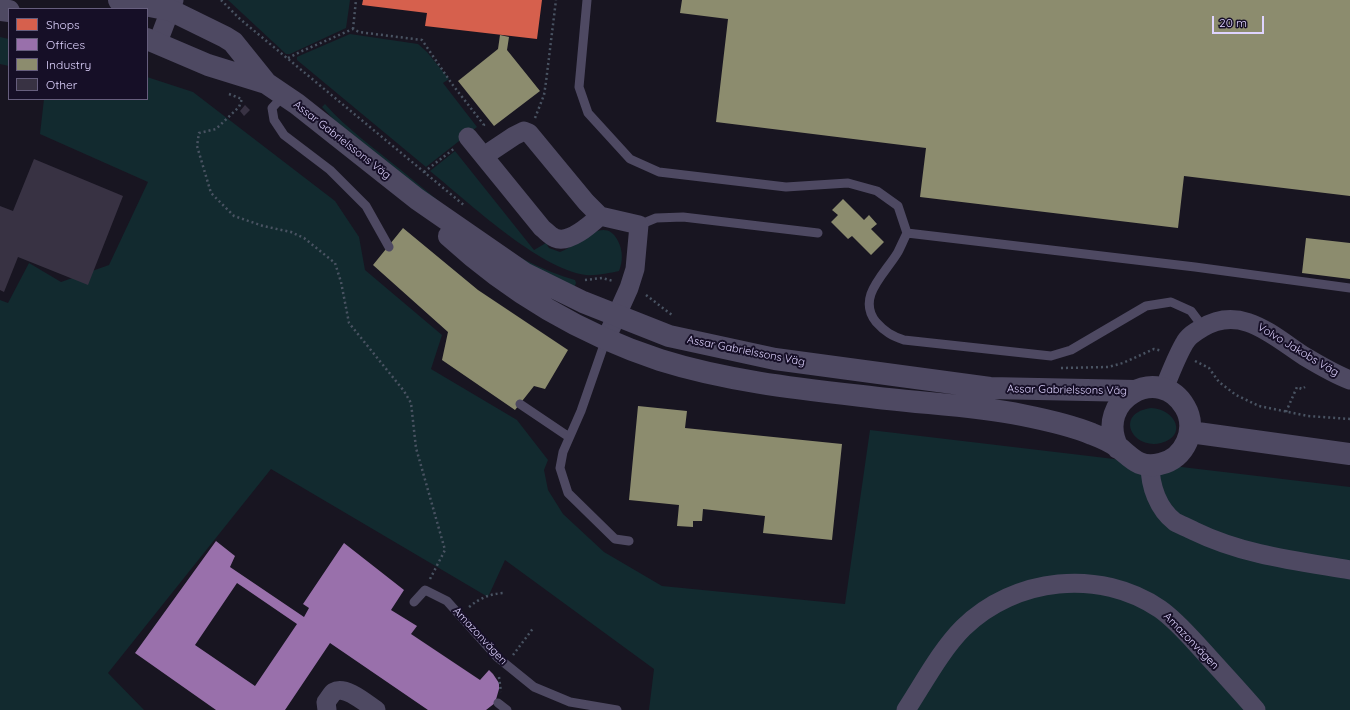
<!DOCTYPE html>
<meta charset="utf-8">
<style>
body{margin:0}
#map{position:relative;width:1350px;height:710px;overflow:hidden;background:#181521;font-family:Quicksand,sans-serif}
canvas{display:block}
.legend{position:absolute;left:8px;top:8px;width:140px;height:92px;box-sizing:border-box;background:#160f27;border:1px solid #665e7d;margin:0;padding:5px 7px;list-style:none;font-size:12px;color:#dfd4ff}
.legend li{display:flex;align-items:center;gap:8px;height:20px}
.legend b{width:20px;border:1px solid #665e7d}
.scale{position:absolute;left:1212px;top:16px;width:52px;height:18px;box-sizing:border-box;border:2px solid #dfd4ff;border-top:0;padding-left:5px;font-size:12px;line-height:14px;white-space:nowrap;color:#dfd4ff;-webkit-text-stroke:3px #160f27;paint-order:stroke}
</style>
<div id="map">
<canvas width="1350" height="710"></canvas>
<ul class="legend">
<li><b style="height:11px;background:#d6604d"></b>Shops</li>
<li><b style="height:11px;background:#9970ab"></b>Offices</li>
<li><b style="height:11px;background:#8c8c6e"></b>Industry</li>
<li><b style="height:11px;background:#383243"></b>Other</li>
</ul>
<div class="scale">20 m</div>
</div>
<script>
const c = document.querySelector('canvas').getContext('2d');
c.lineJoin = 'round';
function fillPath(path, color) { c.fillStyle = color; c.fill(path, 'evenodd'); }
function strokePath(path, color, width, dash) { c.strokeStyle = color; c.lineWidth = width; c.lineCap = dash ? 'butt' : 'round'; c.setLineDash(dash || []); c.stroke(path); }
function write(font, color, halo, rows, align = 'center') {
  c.font = font + ' Quicksand,sans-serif'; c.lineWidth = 4; c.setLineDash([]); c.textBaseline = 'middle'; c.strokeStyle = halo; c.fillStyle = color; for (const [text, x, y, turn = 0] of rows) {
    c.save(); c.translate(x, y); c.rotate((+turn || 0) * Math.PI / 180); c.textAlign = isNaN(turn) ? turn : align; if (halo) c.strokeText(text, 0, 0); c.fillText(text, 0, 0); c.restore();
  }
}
fillPath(new Path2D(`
 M228,0H350L346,28L290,54H286Z
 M350,34L418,44L427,52L449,79L443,83L477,127L426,167L297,60V57L299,56Z
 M0,37L9,39V66L0,64Z
 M147,77L193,92L335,201L359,237L365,270L442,335L431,369L517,420L548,460L544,470L548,490L563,514L604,552L662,586L845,604L870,430L1350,487V710H649L654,669L505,560L488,597L271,469L108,673L144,710H0V300L8,303L29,263L61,282L109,265L148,182L40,134L44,99H147Z
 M325,104C347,129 375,149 401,170C452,212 510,262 575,280L576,283L573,291L475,234L338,124L322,107Z
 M455,151L534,250L546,243L549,248L560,252C577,247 604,213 618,241C623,251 623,261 619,271C609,273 596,276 586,275C539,269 467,201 430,171Z
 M1151,408C1176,409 1188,436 1161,443C1132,450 1114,413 1151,408Z`), '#122a2f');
fillPath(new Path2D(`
 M363,0H542L537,39L425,26L427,13L362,5Z`), '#d6604d');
fillPath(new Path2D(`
 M216,541L235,556L230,567L304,617L309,608L303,604L344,543L404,590L391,610L417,626L411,634L480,680L489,670L493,674L499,683V689L495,703L486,710H428L330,643L285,710H216L135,653ZM237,583L297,624L255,686L195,645Z`), '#9970ab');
fillPath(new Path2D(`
 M682,0H1350V196L1184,176L1178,228L920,197L926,148L716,122L728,19L680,13Z
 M500,35L509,37L507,50L540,91L494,126L458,81L498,49Z
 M843,199L864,220L869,215L877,224L871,229L884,242L871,255L852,236L848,239L831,222L838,215L832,210Z
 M403,228L478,290L568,350L545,389L534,386L515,410L442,360L448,332L373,265Z
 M1306,238L1350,243V279L1302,273Z
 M638,406L687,411L685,428L842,444L832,540L763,533L765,516L703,509L702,521H693V527L677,526L679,505L629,500Z`), '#8c8c6e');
fillPath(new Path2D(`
 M245,105L250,110L244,116L240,111Z
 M34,159L123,196L88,285L18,257L4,292L0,290V206L13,211Z`), '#383243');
strokePath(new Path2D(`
 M221,0L240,19L465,206
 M353,29L356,0
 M288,58L302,51L353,29L359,32L422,40L452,84L484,125L482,126
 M229,94L242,99L239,107L216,129L199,133L197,146L211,193L234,216L263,226L291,232L304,238L335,263L341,282L349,323L404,391L411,403L416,448L445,550L430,579
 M535,118L544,95L546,82L556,0
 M424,172L455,148
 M585,280L602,278L613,281
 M646,295L672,315
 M1195,361L1209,368L1219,382L1236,395L1259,406L1308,416L1350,419
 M1061,368L1108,367L1123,363L1154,349L1162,351
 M1286,412L1297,387L1302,389L1305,387
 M469,607C480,598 490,594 503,593
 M513,655L534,627
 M499,677L501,692`), '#495362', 2.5, [2, 3]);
strokePath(new Path2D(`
 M587,0L579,87L588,113L630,159L659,172L786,187L848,183L877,191L898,206L907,233
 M284,95L272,108L274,120L284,135L330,170L366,206L389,247
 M639,225L656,218L683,217L818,233
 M907,233C904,239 901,246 898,252C885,274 856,297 876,322C885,332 892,336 904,340L1051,356L1071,350L1146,306L1171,302L1191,311L1203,327
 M907,233L1195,267L1350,288
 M606,339L581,411L563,452L560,468L568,493L615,539L629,541
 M520,404L569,437
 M414,602L425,590L447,601L497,657L534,687L570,702L617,710
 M498,703L507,710`), '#4e4962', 9);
strokePath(new Path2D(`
 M158,42L174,0
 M468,137L542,228C546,231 550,236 555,238C569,244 590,225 600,216L586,202L529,133L524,131L514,136L484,156
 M600,216L639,225L635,269L629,288L606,339
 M1164,389C1170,374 1176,358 1184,344C1188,336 1195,332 1202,328C1241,304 1273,336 1304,356C1319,365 1334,374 1350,380
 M1150,465C1150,486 1158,509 1175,522C1181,525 1188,528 1194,531C1243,555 1297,561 1350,570
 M327,710L326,702C329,699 331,694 334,692C345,685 367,704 376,710
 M906,710C923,684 941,650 963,628C1015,577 1100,568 1160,609C1177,621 1190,637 1204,652C1221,671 1239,690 1256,710`), '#4e4962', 19);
strokePath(new Path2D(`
 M119,0L170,10L225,37L233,42L266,83
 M0,10L9,11
 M147,39L208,65L266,83L297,104L417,199L524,273L583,302L669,336L775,359L990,388L1135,391
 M449,236C510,292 581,334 660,360C733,383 812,390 888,399C932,404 978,406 1022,415C1042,419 1073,426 1092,434C1100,437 1111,442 1118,447C1132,458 1139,469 1160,464C1185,459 1198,429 1185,407C1160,363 1093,399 1118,448
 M1190,432L1350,454`), '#4e4962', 22);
write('11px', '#dfd4ff', '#160f27', [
 ["Assar Gabrielssons Väg",342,140,38],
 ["Volvo Jakobs Väg",1298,350,31],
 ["Assar Gabrielssons Väg",746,351,11],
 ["Assar Gabrielssons Väg",1067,390,1],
 ["Amazonvägen",480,636,47],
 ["Amazonvägen",1191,641,46]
]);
</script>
